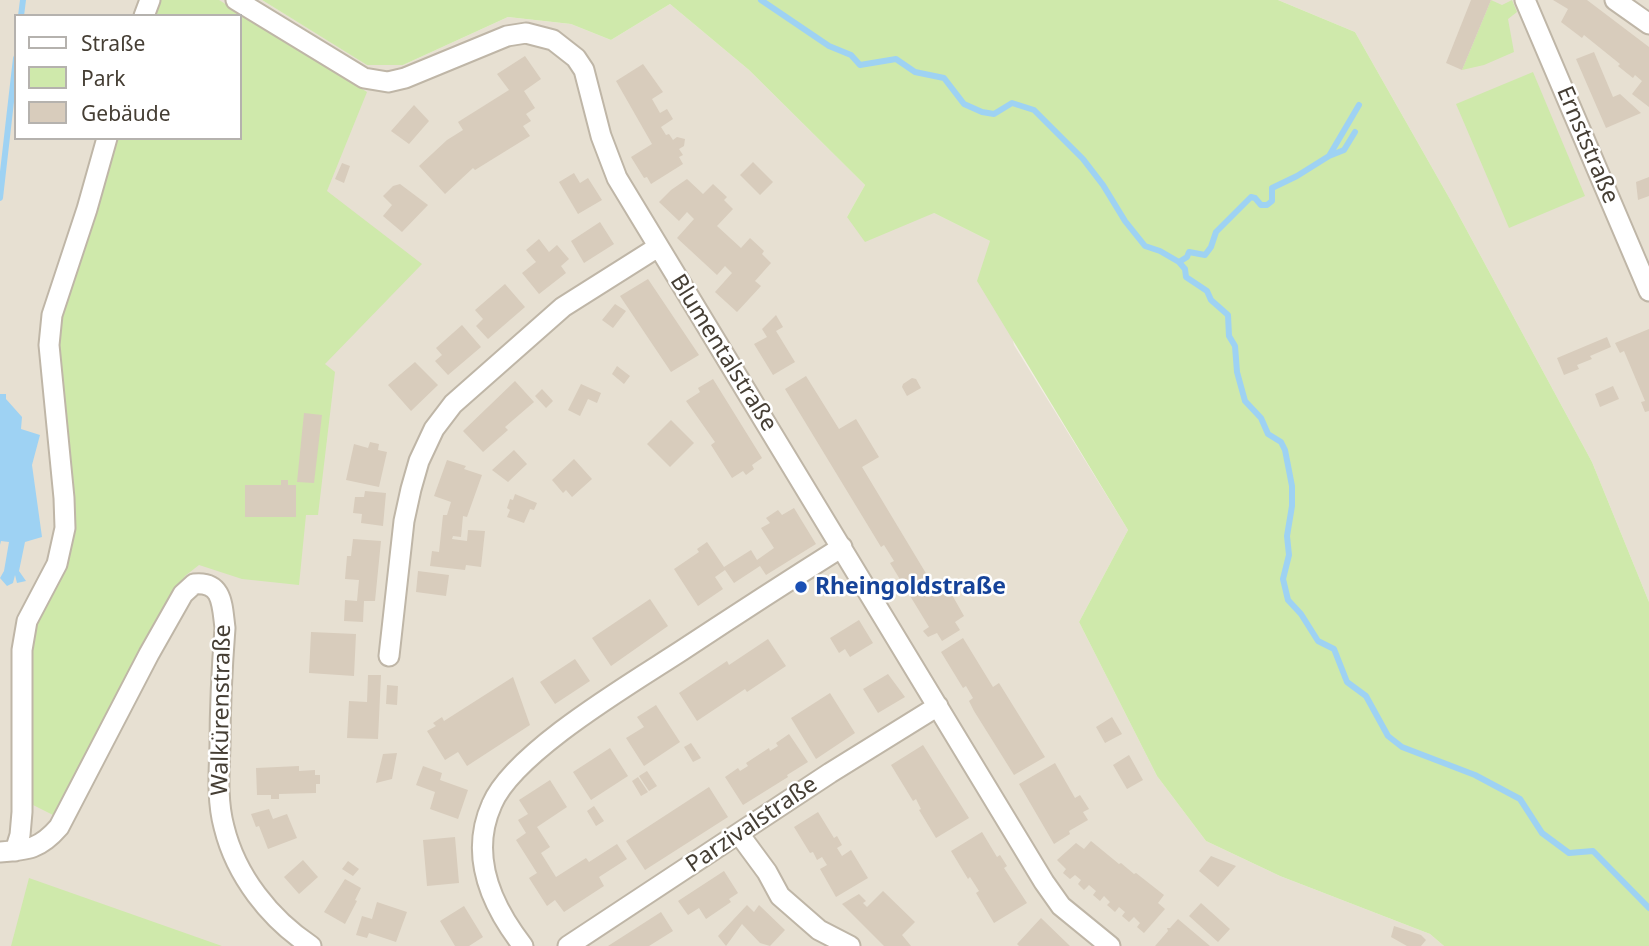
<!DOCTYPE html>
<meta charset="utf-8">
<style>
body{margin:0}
#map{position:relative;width:1649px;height:946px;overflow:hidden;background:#f3eee4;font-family:"Noto Sans",sans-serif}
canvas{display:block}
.legend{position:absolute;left:14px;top:14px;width:228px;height:126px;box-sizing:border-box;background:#fff;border:2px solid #b5b2ae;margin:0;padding:9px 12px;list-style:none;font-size:21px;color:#453e34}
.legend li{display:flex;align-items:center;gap:14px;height:35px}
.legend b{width:35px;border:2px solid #b5b2ae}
</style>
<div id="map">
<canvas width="1649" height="946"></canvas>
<ul class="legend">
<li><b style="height:9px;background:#fff"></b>Straße</li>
<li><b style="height:19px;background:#cfe9ab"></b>Park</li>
<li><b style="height:19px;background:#d8ccbc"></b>Gebäude</li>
</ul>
</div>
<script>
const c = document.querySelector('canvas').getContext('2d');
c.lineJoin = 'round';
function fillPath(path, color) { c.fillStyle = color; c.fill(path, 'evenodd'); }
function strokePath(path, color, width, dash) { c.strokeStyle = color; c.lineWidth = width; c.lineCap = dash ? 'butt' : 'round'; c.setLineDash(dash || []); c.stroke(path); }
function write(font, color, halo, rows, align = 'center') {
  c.font = font + ' "Noto Sans",sans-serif'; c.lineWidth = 5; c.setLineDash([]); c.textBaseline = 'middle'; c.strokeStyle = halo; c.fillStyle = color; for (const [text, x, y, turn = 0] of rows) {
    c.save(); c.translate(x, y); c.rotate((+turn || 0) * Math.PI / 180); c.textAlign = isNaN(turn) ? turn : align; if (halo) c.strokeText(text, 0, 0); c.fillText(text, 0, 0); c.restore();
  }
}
fillPath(new Path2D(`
 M0,0H262L368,65H403L508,17L571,24L611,40L670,4L749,70L865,185L847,217L934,213L990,241L1014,345L1128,530L1079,622L1157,776L1206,841L1280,876L1430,934L1444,946H0ZM16,16H240V138H16Z
 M1278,0H1649V602L1592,462L1451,201L1355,32Z`), '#e7e0d2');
fillPath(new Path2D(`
 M159,0H219L367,92L327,191L422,264L325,364L335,372L318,515H306L299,585L242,579L199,565L185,576L139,654L55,816L29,803V643L39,606L67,559L58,354L62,320L113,138H240V16H150Z
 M262,0H1278L1355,32L1451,201L1592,462L1649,602V946H1444L1430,934L1280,876L1206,841L1157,776L1079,622L1128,530L977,281L990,241L934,213L865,242L847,217L865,185L749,70L670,4L611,40L571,24L508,17L403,65H367Z
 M1491,0L1502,5L1512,0L1517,12L1508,19L1514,52L1484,65L1462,70Z
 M1533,72L1585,196L1509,228L1456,104Z
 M29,878L222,946H11Z`), '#cfe9ab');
fillPath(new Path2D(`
 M0,394H6V399L22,417L21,429L40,435L32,465L42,537L25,542L19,571L26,581L17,583L15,575L13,583L7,586L0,578L4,571L9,542L1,541L0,545Z`), '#9ed2f3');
strokePath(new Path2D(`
 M761,0L829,46L851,55L860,65L896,59L915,72L944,78L964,104L982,112L994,114L1012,103L1034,110L1083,159L1103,185L1125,221L1145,246L1160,251L1179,262L1185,269L1186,277L1207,291L1211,300L1228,315L1229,336L1235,346L1237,372L1245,401L1261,418L1268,434L1281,442L1285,450L1292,486V506L1287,536L1289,555L1283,579L1288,600L1301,614L1318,641L1334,649L1347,682L1366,696L1388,736L1402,747L1475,775L1520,799L1542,833L1569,853L1593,851L1649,908
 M21,16L23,0
 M1329,156L1344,150L1355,132
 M0,198L16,58
 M1179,262L1187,257L1189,252L1205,255L1211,247L1216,232L1251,197L1255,198L1261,205H1267L1272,201V188L1297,176L1329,156L1359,105`), '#9ed2f3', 6);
fillPath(new Path2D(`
 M1471,0H1491L1462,70L1446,63Z
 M1553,0H1587L1649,47V107L1632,94L1642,81L1635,75L1633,78L1618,66L1620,64L1584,35L1582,38L1561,22L1568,9Z
 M1594,52L1613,97L1620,94L1641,113L1606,128L1576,59Z
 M525,56L541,79L524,91L535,108L526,114L531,121L523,126L530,136L475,170L473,168L445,194L419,166L447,140L463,130L458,122L509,90L497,74Z
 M643,64L663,92L652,99L660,113L667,109L673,119L661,127L666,135L669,134L673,140L677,137L685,139L684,146L679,149L683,155L679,157L683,164L651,184L647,177L644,178L631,157L652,144L616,81Z
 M414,105L429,121L409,144L391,131Z
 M753,162L773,182L760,195L740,175Z
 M342,163L350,166L344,183L335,179Z
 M574,173L580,183L588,178L602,200L578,214L559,182Z
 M1649,177V196L1638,200L1636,182Z
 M687,179L703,194L713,184L727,197L724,200L733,209L717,226L741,248L750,238L764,251L762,254L771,263L755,281L761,286L737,312L715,292L732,273L725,266L717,275L677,238L694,219L687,212L679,221L659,202L671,190Z
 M400,184L428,205L402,232L383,216L392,205L383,196L393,186Z
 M600,222L614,244L584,263L571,241Z
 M539,239L549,252L557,245L569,259L561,266L566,273L539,294L522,273L536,262L526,250Z
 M648,279L699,355L671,372L620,296Z
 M505,284L525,307L488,339L476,326L483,319L475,310Z
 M615,304L626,311L613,328L602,320Z
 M776,315L783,327L776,331L795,362L773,375L754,344L767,337L762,329Z
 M462,325L481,347L448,375L435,361L442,355L436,348Z
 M1649,329V411L1645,412L1641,402L1645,401L1624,351L1620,353L1615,343Z
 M1607,337L1611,347L1590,356L1592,359L1577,365L1579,369L1564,375L1557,358Z
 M415,362L438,385L411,411L388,385Z
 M617,366L630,376L624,384L612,374Z
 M806,376L839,429L856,419L879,457L862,467L933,585L943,579L964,616L955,622L960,630L942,641L937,633L928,637L923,631L929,627L890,563L894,561L884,545L881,547L785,389Z
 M912,378L916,379L921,388L907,396L902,387L903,384Z
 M713,379L762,458L752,465L754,469L746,475L743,471L732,478L711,445L715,442L686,401L700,392L698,388Z
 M515,381L534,402L505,427L508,430L483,452L463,431Z
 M581,384L601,393L597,403L588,399L580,416L568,410Z
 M1613,386L1619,399L1600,407L1595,394Z
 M542,389L553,401L546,408L535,396Z
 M304,413L322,415L314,483L297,482Z
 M671,420L694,443L670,467L647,444Z
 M370,442L379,444L378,450L387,452L379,487L346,480L354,444L368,448Z
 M514,450L527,464L508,482L492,470Z
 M574,459L592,479L572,497L566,490L563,493L552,480Z
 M447,460L466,466L464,469L482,475L467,517L463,516L461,537L453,536L452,539L467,541L468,530L485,531L481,567L466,565L465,570L430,566L432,551L439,552L443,515H447L451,502L434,496Z
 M281,480H288V485H296V517H245V485H281Z
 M365,491L386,493L383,526L361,523L362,514L353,513L355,497H364Z
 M515,494L537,503L534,510L530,509L524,523L507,517L510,510L507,508L510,499L513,500Z
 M794,508L816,544L766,575L760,566L734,583L725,570L715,577L723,589L698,606L674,569L699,552L697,549L707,542L724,567L751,550L757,560L774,548L761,528L770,523L766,518L778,510L782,515Z
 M353,539L381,541L375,601H364L363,622L344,621L345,600L357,601L359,580L345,579L347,556H351Z
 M418,571L449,575L446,596L416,592Z
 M650,599L668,626L611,666L592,638Z
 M859,620L873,643L850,657L845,649L839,653L830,638Z
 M311,632L356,634L354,676L309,673Z
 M963,638L993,687L999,683L1045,757L1014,775L974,711L969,701L973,698L966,686L963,688L941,652Z
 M768,639L786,666L747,692L745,689L697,721L679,693L727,661L729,665Z
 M575,659L590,681L555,704L540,682Z
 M888,674L905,697L878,713L863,689Z
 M368,675H381L378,739L347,738L349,701L367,702Z
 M513,677L530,725L467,766L458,752L445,760L427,731L436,726L433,723L442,717L444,721Z
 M387,685L398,686L397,705L386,704Z
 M830,693L855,733L816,759L791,718Z
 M656,705L680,742L644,766L626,738L644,727L637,717Z
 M1112,717L1122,734L1105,743L1096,727Z
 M789,734L808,762L787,775L788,777L743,805L725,777L738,768L740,771L748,766L746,763L769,748L770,751L778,746L776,743Z
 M691,743L701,758L693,762L684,747Z
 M923,745L969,818L936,838L919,810L921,809L916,799L913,801L891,765Z
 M610,748L628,776L591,800L573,772Z
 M397,753L392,779L376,783L383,754Z
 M1129,755L1143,780L1127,789L1113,765Z
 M1055,763L1075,798L1080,795L1089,809L1083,812L1088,820L1069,831L1070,834L1054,844L1019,784Z
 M299,766V771L315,770V775H320V784H316V793L279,794V799H271V795H257L256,768Z
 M423,766L442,773L440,780L468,790L458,819L430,809L435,792L416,785Z
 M647,771L657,786L649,791L639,776Z
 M638,777L648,792L641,796L632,781Z
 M550,780L567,807L537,827L550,847L541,853L556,877L586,858L589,862L617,844L627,859L599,877L604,886L564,912L555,900L547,906L529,878L537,873L516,840L526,833L518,820L528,814L519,800Z
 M709,787L728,817L645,870L626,841Z
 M594,806L604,821L596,826L587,811Z
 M269,809L273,819L287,814L297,838L268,849L259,826L256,827L251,814Z
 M818,812L834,838L837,836L842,845L837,848L842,856L851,850L868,878L836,897L820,869L827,865L822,857L817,860L813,852L810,853L794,827Z
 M982,832L997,857L1000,855L1007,866L1004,868L1027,903L994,923L976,893L979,891L970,877L968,879L951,851Z
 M455,837L459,883L427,886L423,840Z
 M1091,841L1119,864L1121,863L1134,874L1136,873L1164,895L1158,903L1165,909L1144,933L1137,927L1140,923L1134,917L1129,922L1122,916L1125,912L1119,907L1115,912L1107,905L1110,902L1104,896L1100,901L1093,895L1096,891L1089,885L1084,890L1078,884L1081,880L1075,875L1070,879L1063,873L1066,869L1057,860L1076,843L1084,849Z
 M1211,856L1236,866L1218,887L1199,871Z
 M303,860L318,877L299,894L284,877Z
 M348,861L359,869L353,876L342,869Z
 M724,871L738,893L729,899L731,902L706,919L699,908L688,915L678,901Z
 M345,879L361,888L355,900L357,901L345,924L324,912Z
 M883,891L915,922L902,935L911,946H884L842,904L859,894L866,901L863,903L867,907Z
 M377,902L407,912L396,942L369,933L367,938L356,935L362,916L372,919Z
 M1201,903L1230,929L1218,942L1189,916Z
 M747,905L754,912L759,905L785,930L770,946L760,943L742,924L726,946L718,936Z
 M464,906L483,937L469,946H455L440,921Z
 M661,912L673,931L649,946H608Z
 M1041,918L1070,946H1019L1017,944Z
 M1178,919L1210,946H1155L1168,931L1167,928H1170Z
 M1394,926L1421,935L1426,940L1421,946H1407L1391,937Z`), '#d8ccbc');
const minor = new Path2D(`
 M236,0L364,78L388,82L405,78L507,36L526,33L553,40L576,58L584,70L601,136L617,178L1044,882L1061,906L1110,946
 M1525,0L1649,291
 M1615,0L1649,24
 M144,16L150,0
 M389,656L404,521L411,489L419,461L434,429L453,404L563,307L658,247
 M739,834L767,872L780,896L819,930L850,946
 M15,851L20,835L22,812V650L27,621L57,564L65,528L64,498L49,345L52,315L87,209L107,138
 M0,852C28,850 40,849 59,827L149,654L183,594L194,584C223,581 222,605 225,628C222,667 220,707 220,746C219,773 217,801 224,827C236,876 270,919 311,946
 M523,946C491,905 469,855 492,804C514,752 632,683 681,651C734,616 788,581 842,547
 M568,946L830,773L938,706`);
strokePath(minor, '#bfb6a7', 23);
strokePath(minor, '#fff', 19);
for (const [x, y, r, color] of [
 [801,587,7,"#1a4fb4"]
]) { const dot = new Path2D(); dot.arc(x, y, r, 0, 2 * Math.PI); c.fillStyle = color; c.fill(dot); strokePath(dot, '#fff', 2.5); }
write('23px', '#453e34', '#fff', [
 ["Ernststraße",1587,145,67],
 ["Blumentalstraße",723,353,58],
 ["Walkürenstraße",222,710,-89],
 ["Parzivalstraße",752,825,-34]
]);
write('bold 23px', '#164399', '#fff', [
 ["Rheingoldstraße",815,587]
], 'left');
</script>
